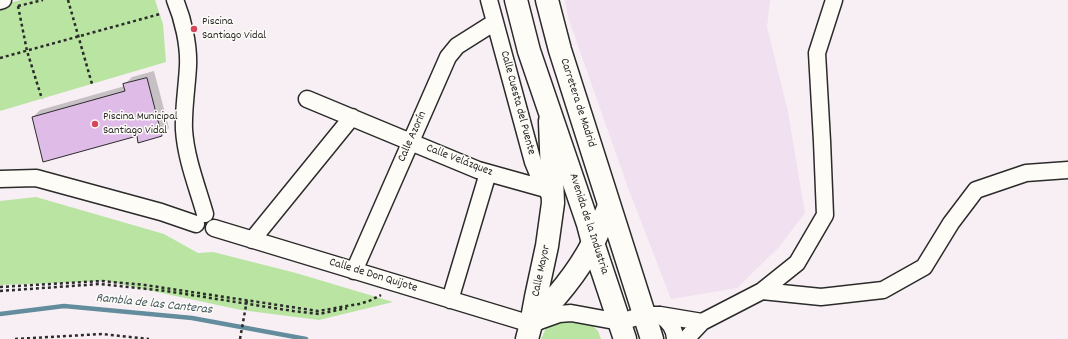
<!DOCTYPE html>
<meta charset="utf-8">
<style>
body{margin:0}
canvas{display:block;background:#f7eff4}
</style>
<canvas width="1068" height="339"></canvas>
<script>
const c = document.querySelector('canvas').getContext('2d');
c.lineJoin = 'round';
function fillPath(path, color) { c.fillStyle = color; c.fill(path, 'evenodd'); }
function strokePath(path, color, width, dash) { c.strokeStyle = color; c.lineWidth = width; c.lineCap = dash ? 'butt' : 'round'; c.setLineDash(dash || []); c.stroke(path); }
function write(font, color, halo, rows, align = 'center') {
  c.font = font + ' Dekko,sans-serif'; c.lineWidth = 3; c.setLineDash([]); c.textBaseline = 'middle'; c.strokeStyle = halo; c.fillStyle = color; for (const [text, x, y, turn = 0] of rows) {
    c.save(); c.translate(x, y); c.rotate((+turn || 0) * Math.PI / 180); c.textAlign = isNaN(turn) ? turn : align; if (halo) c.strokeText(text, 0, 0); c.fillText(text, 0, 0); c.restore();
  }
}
fillPath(new Path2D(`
 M565,0H770L767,27L788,112L805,213L779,247L737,288L671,299L627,185L568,17Z`), '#f0e0f0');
fillPath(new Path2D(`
 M21,0H155L163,24L166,62L0,111V5Z
 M36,197L164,234L198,253L213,252L296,273L393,302L319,320L241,310L106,281L0,285V201Z
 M586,319L598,331L601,339H541L546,328L555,320Z`), '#b9e4a2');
fillPath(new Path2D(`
 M154,71L169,128L162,135H138L33,117L40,110L125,86V84L132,77Z`), '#0003');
strokePath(new Path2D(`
 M0,314L64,306L192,318L306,339`), '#638d9d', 4.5);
const building = new Path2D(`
 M147,78L162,136L138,143L137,136L43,162L32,117L125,91L123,84Z`);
fillPath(building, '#debce7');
strokePath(building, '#2b2b2b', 1);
const street = new Path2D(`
 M175,0C183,19 189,45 188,66C187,87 183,110 184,130C186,159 197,186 205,214
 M489,0L533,162L540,179L549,194
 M0,1L3,0
 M307,99L478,170L546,189
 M0,179L36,178L161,212L196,224
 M214,228L531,324L559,314L571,313L620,322L644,315H660L702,322
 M252,240L352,117
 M354,271L448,57L457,46L495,22
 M762,291L821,297L883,290L924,267L951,223L976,190L1026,173L1068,170
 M450,300L488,173
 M660,315C669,321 675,328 675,339
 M686,339L702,322L762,291L797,263L825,215L822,141L817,53L834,0`);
const secondary = new Path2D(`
 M531,324C555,299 577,274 593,243C599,231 604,218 609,206
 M527,339L531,324L536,297L547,246L553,203L550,121`);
const primary = new Path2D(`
 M516,0L529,51L588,224L593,243L625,339
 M547,0L560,50L652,339`);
strokePath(street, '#2b2b2b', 19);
strokePath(secondary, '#2b2b2b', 25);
strokePath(primary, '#2b2b2b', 25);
strokePath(new Path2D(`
 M68,0L92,84
 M18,6L27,51L42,99
 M18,6L43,0
 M0,58L160,14
 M0,287L101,281L145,285L318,311L359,304L369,301L381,295
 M0,291L100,284L166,291L293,311L319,314L347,308
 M15,339L102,334L149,339`), '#2b2b2b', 2.5, [3, 3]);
strokePath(street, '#fdfcf7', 16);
strokePath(secondary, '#fdfcf7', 22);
strokePath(primary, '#fdfcf7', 22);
strokePath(new Path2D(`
 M240,339L247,300`), '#2b2b2b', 2.5, [3, 3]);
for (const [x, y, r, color] of [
 [194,29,4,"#d1495b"],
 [95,124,4,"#d1495b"]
]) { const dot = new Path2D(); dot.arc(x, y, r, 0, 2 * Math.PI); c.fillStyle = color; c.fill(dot); strokePath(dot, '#fdfcf7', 1.5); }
write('12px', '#2b2b2b', '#fdfcf7', [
 ["Piscina",202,22],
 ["Santiago Vidal",202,36],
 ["Piscina Municipal",103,117],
 ["Santiago Vidal",103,131]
], 'left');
write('12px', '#2b2b2b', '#fdfcf7', [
 ["Calle Cuesta del Puente",517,103,75],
 ["Carretera de Madrid",577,103,72],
 ["Calle Azorín",413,137,-66],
 ["Calle Velázquez",459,161,21],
 ["Avenida de la Industria",588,224,72],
 ["Calle Mayor",542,271,-78],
 ["Calle de Don Quijote",373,276,17]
]);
write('italic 13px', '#475c64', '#fdfcf7', [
 ["Rambla de las Canteras",154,305,6]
]);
</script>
